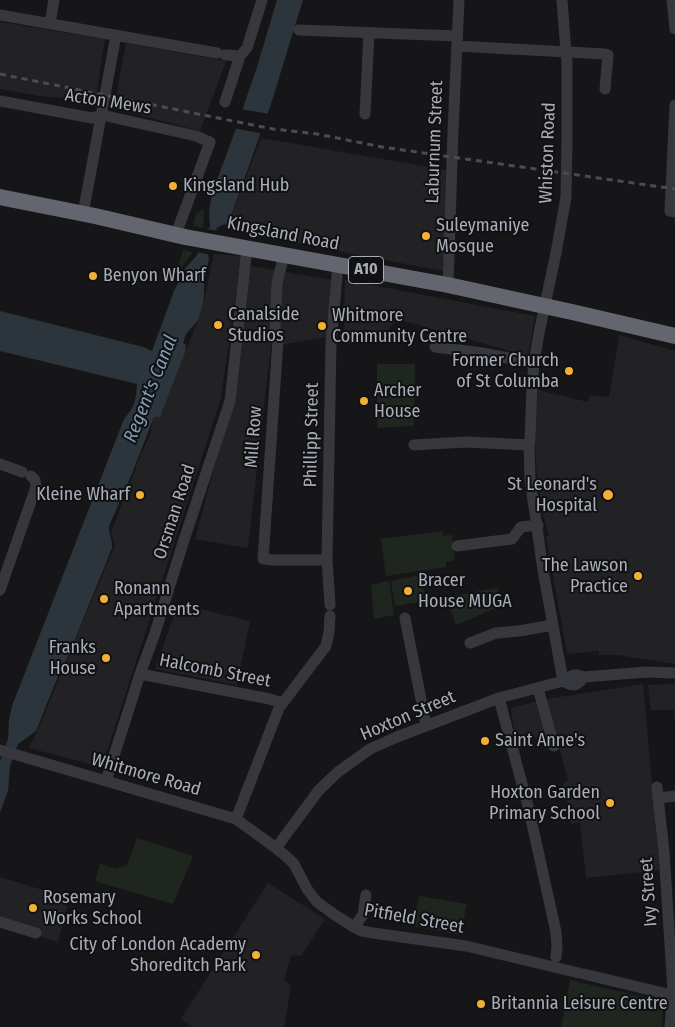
<!DOCTYPE html>
<style>
body{margin:0}
canvas{display:block;background:#161618}
</style>
<canvas width="675" height="1027"></canvas>
<script>
const c = document.querySelector('canvas').getContext('2d');
c.lineJoin = 'round';
function fillPath(path, color) { c.fillStyle = color; c.fill(path, 'evenodd'); }
function strokePath(path, color, width, dash) { c.strokeStyle = color; c.lineWidth = width; c.lineCap = dash ? 'butt' : 'round'; c.setLineDash(dash || []); c.stroke(path); }
function write(font, color, halo, rows, align = 'center') {
  c.font = font + ' "Fira Sans Condensed",sans-serif'; c.lineWidth = 4; c.setLineDash([]); c.textBaseline = 'middle'; c.strokeStyle = halo; c.fillStyle = color; for (const [text, x, y, turn = 0] of rows) {
    c.save(); c.translate(x, y); c.rotate((+turn || 0) * Math.PI / 180); c.textAlign = isNaN(turn) ? turn : align; if (halo) c.strokeText(text, 0, 0); c.fillText(text, 0, 0); c.restore();
  }
}
fillPath(new Path2D(`
 M0,22L105,39L95,103L63,98L39,96L0,89Z
 M126,43L226,61L200,131L114,108Z
 M261,138L446,170L443,271L226,230Z
 M214,254L241,256L221,398L102,767L29,748L36,734L115,545L111,533L141,454L150,435L154,416L160,417L202,310Z
 M246,265L332,280L327,337L286,344L271,345L248,548L195,539L232,402Z
 M345,280L535,316L528,356L397,319L385,333L344,336Z
 M619,335L675,351V664L618,655H599V651L567,654L546,536H549L543,514L537,477L535,445L538,390L588,402L590,395L609,397L615,361Z
 M178,604L250,621L237,685L155,669Z
 M643,684L660,870L586,878L580,822L571,824L563,783L568,781L547,699Z
 M675,684V725L674,710H651L648,685Z
 M538,701L548,735L516,742L511,708Z
 M0,877L69,898L58,942L30,933L0,919Z
 M268,883L325,919L301,956L291,955L284,980L291,986L284,1027H193L181,1019Z`), '#222225');
fillPath(new Path2D(`
 M204,209L203,228L193,226L196,213Z
 M183,250L193,252L176,275Z
 M377,364H415L414,426L377,428Z
 M443,531V536L452,535L455,560L446,562V567L386,576L381,539Z
 M421,575L426,601L395,606L391,581Z
 M389,581L394,615L374,619L371,585Z
 M497,588L505,604L456,625L446,597Z
 M137,838L193,856L173,904L95,881L100,864L116,869L127,865Z
 M419,896L467,904L460,935L413,926Z
 M570,980L659,1001L663,1006L662,1027H561Z`), '#1e261f');
fillPath(new Path2D(`
 M277,0H303L270,107L228,224L222,225L217,228L208,254L209,259L204,283V296L202,308L198,320L186,334L183,343L186,345L185,353L160,417H154L131,476L109,526C108,533 113,540 112,548L71,649L56,681L36,731L18,744L10,766L8,791L0,812V761L8,739L9,720L12,706L124,419C135,406 136,401 137,384L0,351V311L143,347L152,351L174,291L185,269L197,255L210,226L209,212L212,194L235,131L257,67Z`), '#2c353c');
fillPath(new Path2D(`
 M240,109L270,114L264,134L233,128Z
 M206,229L219,231L211,255L196,252Z`), '#161618');
strokePath(new Path2D(`
 M562,0L567,65V139L566,197L556,253L539,333L534,363L532,387L530,439L529,445L530,479L543,570L563,681
 M672,0L675,29
 M0,15L217,53
 M50,23L54,0
 M299,30L457,36
 M457,46L605,54L608,55L605,89
 M225,55L240,56
 M0,101L92,118L102,115L196,136L210,142L176,234
 M225,102L240,56L247,48L262,0
 M675,105L670,211L675,212
 M365,114L369,33
 M83,214L116,35
 M284,255L277,283L275,331L278,340L263,559L273,560H327
 M448,285L453,131L459,0
 M435,347L482,353L534,363
 M414,445L466,442L529,445
 M0,464L22,472
 M457,546L512,539L521,527L538,525
 M0,590L36,487L35,480L31,476
 M330,605L327,560L331,343L338,265
 M405,618L426,725
 M470,643L496,633L519,631L553,625
 M140,674L270,699L282,703
 M563,681C575,687 575,687 584,677
 M538,688L554,746
 M499,698L529,810L556,932L557,946L556,957
 M0,750L236,819L276,848L288,858L294,864L307,889L317,902L335,915L354,927L362,931L373,933L466,946L579,973
 M106,781L140,674L155,633L183,543L230,401L247,248
 M657,787L664,852L673,991L670,1027
 M658,798L675,796
 M236,819L279,708L326,646L329,632L330,616
 M276,848L319,790L338,772L370,749L397,737L499,698L563,681C572,675 573,673 584,677L646,672L675,673
 M0,922L36,933
 M354,927L363,915L366,895
 M584,974L675,996`), '#37383d', 11);
strokePath(new Path2D(`
 M0,197L95,216L185,237L448,285L572,312L675,336`), '#63666e', 16);
strokePath(new Path2D(`
 M0,74L203,115L273,129L317,134L382,147L675,189`), '#4a4c52', 3, [6, 5]);
for (const [x, y, r, color] of [
 [173,186,5,"#f2b134"],
 [426,236,5,"#f2b134"],
 [93,276,5,"#f2b134"],
 [218,325,5,"#f2b134"],
 [322,326,5,"#f2b134"],
 [569,371,5,"#f2b134"],
 [364,401,5,"#f2b134"],
 [140,495,5,"#f2b134"],
 [608,495,6,"#f2b134"],
 [638,576,5,"#f2b134"],
 [408,591,5,"#f2b134"],
 [104,599,5,"#f2b134"],
 [106,658,5,"#f2b134"],
 [485,741,5,"#f2b134"],
 [610,803,5,"#f2b134"],
 [33,908,5,"#f2b134"],
 [256,955,5,"#f2b134"],
 [481,1004,5,"#f2b134"]
]) { const dot = new Path2D(); dot.arc(x, y, r, 0, 2 * Math.PI); c.fillStyle = color; c.fill(dot); strokePath(dot, '#111113', 2); }
for (const [x, y, w] of [
 [366,270,35]
]) { const box = new Path2D(); box.roundRect(x - w / 2, y - 13.5, w, 27, 4); c.fillStyle = '#111113'; c.fill(box); strokePath(box, '#a8adb8', 1); }
write('bold 16px', '#a8adb8', null, [
 ["A10",366,270]
]);
write('18px', '#a8adb8', '#111113', [
 ["Acton Mews",108,102,9],
 ["Laburnum Street",435,142,-88],
 ["Whiston Road",548,153,-88],
 ["Kingsland Road",283,234,11],
 ["Phillipp Street",312,435,-89],
 ["Mill Row",254,437,-86],
 ["Orsman Road",175,512,-72],
 ["Halcomb Street",215,671,11],
 ["Hoxton Street",408,716,-23],
 ["Whitmore Road",146,775,16],
 ["Ivy Street",649,892,-94],
 ["Pitfield Street",414,919,10]
]);
write('18px', '#a8adb8', '#111113', [
 ["Kingsland Hub",183,186],
 ["Suleymaniye",436,226],
 ["Mosque",436,247],
 ["Benyon Wharf",103,276],
 ["Canalside",228,315],
 ["Studios",228,336],
 ["Whitmore",332,316],
 ["Community Centre",332,337],
 ["Former Church",559,361,"right"],
 ["of St Columba",559,382,"right"],
 ["Archer",374,391],
 ["House",374,412],
 ["St Leonard's",597,485,"right"],
 ["Hospital",597,506,"right"],
 ["Kleine Wharf",130,495,"right"],
 ["The Lawson",628,566,"right"],
 ["Practice",628,587,"right"],
 ["Bracer",418,581],
 ["House MUGA",418,602],
 ["Ronann",114,589],
 ["Apartments",114,610],
 ["Franks",96,648,"right"],
 ["House",96,669,"right"],
 ["Saint Anne's",495,741],
 ["Hoxton Garden",600,793,"right"],
 ["Primary School",600,814,"right"],
 ["Rosemary",43,898],
 ["Works School",43,919],
 ["City of London Academy",246,945,"right"],
 ["Shoreditch Park",246,966,"right"],
 ["Britannia Leisure Centre",491,1004]
], 'left');
write('italic 19px', '#7f9bb3', '#111113', [
 ["Regent's Canal",151,389,-68]
]);
</script>
